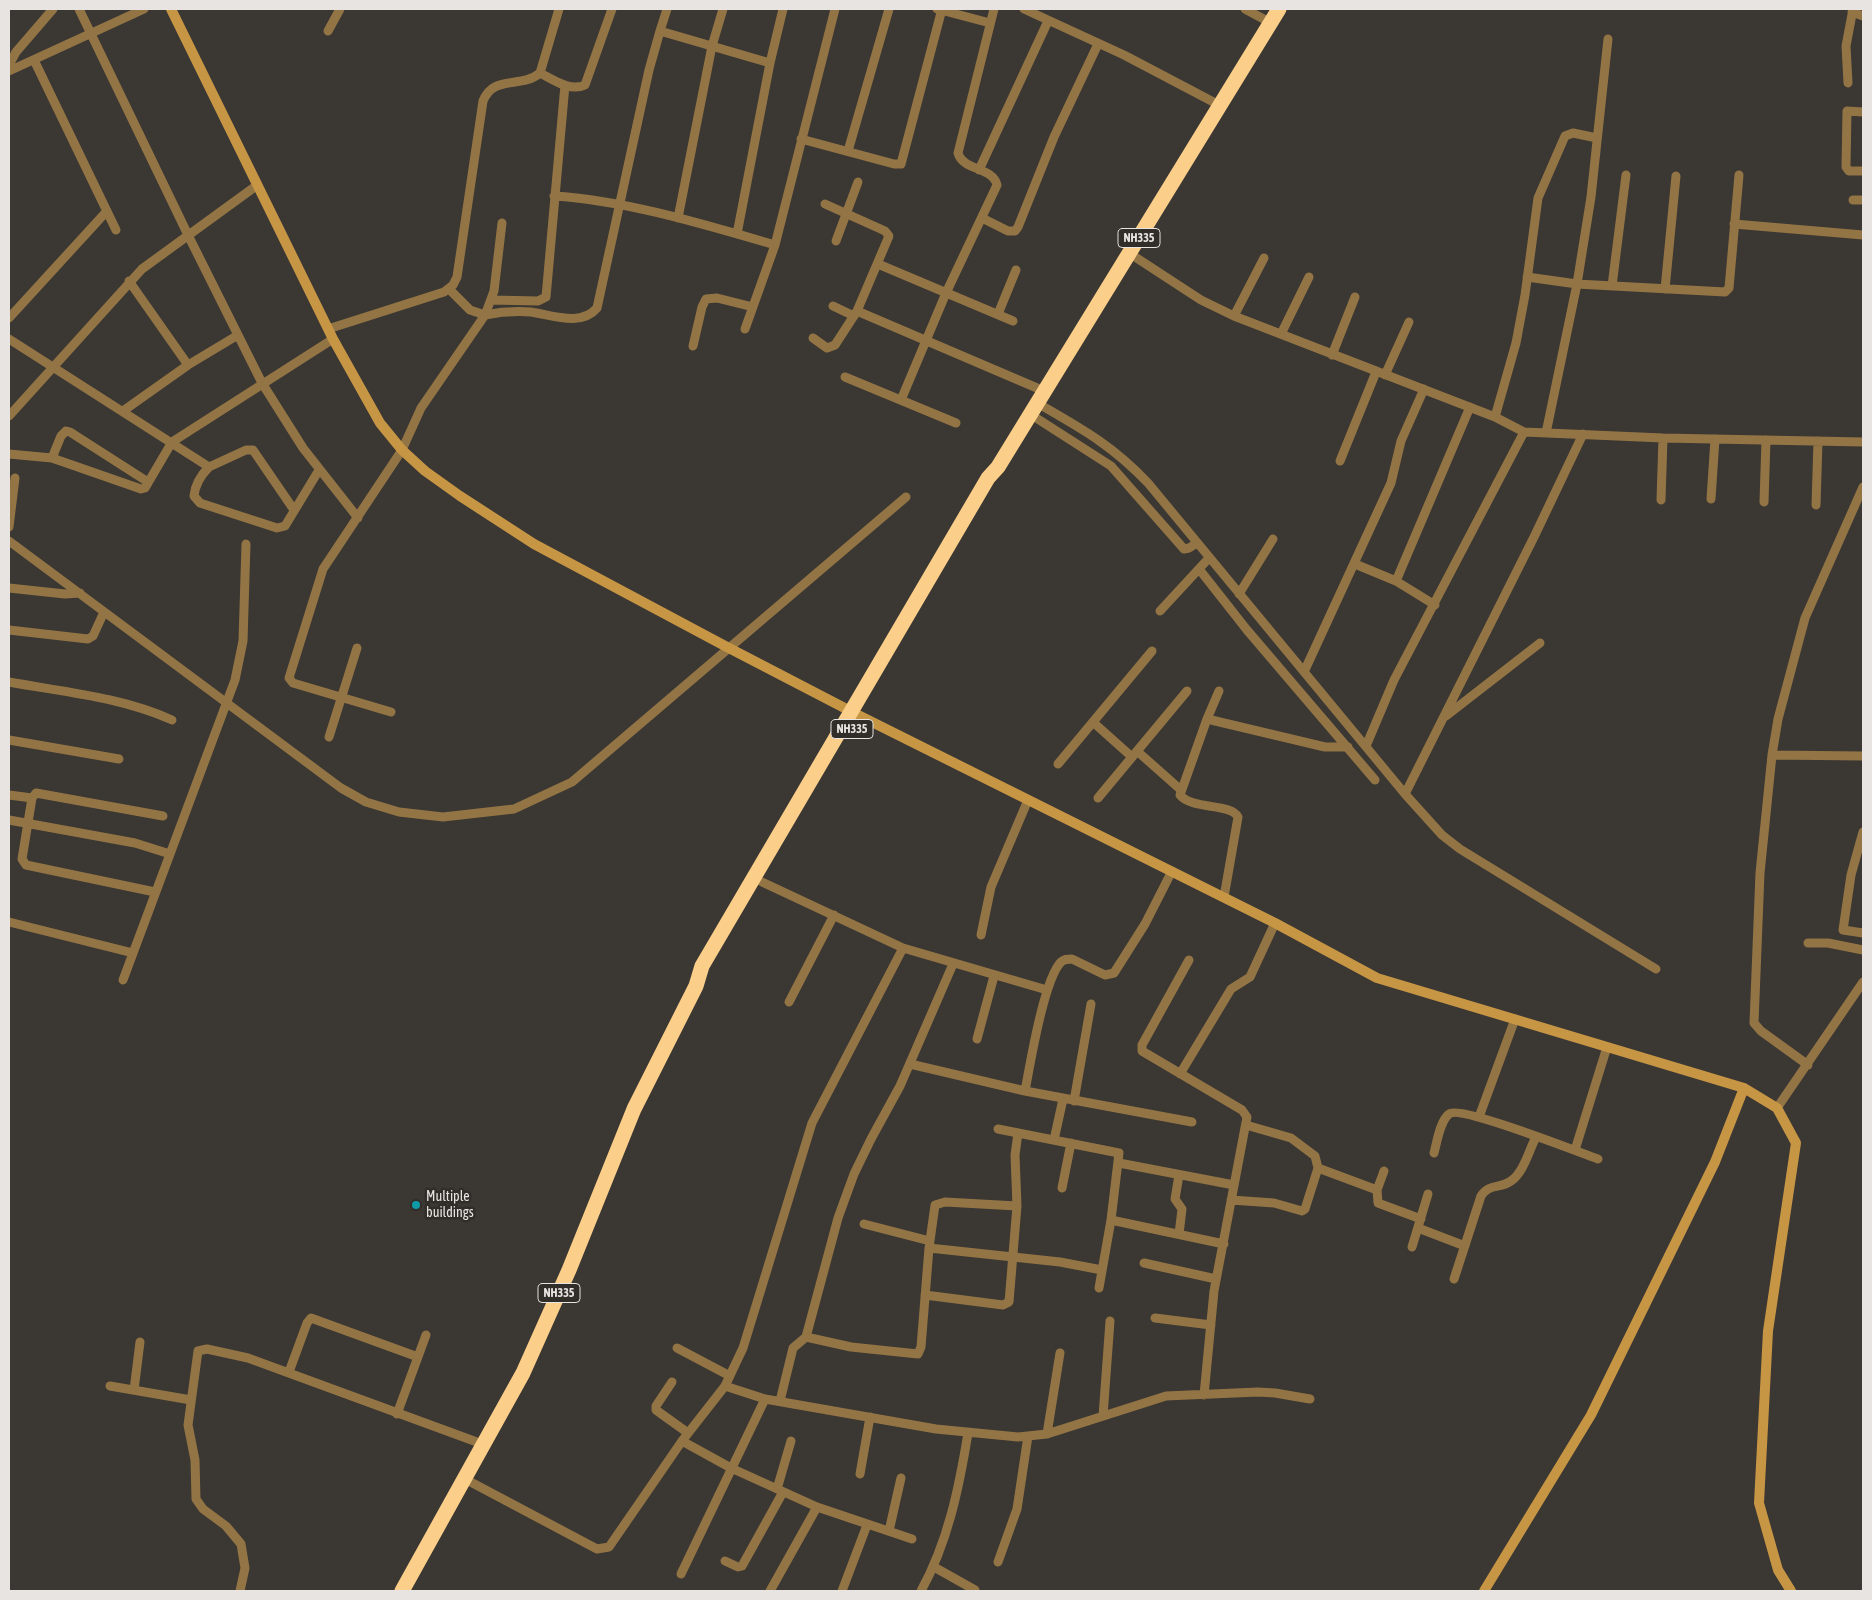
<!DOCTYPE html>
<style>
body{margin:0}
#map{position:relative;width:1872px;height:1600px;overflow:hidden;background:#3b3733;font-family:"Asap Condensed",sans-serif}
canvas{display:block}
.frame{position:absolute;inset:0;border:10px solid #e7e4e1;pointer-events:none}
</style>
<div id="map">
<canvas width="1872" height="1600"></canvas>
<div class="frame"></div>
</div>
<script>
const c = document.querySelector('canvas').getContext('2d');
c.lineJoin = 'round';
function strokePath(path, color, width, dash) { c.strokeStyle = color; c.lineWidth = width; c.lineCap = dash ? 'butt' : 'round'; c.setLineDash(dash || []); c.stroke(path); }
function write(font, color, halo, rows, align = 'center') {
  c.font = font + ' "Asap Condensed",sans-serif'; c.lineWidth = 5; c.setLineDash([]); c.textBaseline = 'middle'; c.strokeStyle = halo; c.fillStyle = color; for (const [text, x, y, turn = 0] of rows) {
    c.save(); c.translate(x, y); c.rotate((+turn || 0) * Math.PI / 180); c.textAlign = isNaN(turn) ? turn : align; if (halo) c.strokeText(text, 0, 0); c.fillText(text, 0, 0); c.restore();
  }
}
strokePath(new Path2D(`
 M79,9L188,235L262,383L303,448L358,518
 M937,9L990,23
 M1024,9L1124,55L1221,106
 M1245,9L1271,23
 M1852,12L1863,16
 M328,31L340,9
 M660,31L667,9
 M34,60L116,230
 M9,65L16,52L53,9
 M9,71L144,9
 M540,73C554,80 570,92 585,85L612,9
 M1848,83L1846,46L1853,9
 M1863,112L1847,111L1846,167L1849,171H1863
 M801,139L894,164H901L942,9
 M848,151L889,9
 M979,170L1048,21
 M554,196C624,200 706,225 775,245
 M1853,200H1863
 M678,218L712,46L723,9
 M982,218L1008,231H1015L1018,227L1054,137L1098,44
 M1734,224L1863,235
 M737,234L770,63L783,9
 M836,241L858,182
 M1129,253L1201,300L1234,316L1495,417L1524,432L1663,438L1863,442
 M878,264L1013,321
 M1527,277L1577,284L1725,292L1729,288L1739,175
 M129,281L188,365
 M1612,286L1626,175
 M449,289L470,310L485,315L494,291L502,223
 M1665,289L1676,176
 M492,300L538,301L546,297L565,85
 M833,306L854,316
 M857,311L1044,391
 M998,314L1016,270
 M1234,316L1264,258
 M9,318L107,211
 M328,329L444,292L453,285L457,277L483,101C494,74 521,89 540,73L559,9
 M745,329L775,245L835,9
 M1281,334L1309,277
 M813,338L827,348L835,345L857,311L889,236L885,231L825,204
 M9,339L209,467C201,475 195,485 194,496L200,503L277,528L285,526L319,470
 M693,346L702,307L706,299L717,298L753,307
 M1332,355L1355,297
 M1385,375L1409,322
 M845,377L956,423
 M901,400L946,293L997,185C993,167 963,171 958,153L994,9
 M1037,403C1082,429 1112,445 1148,483L1405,794L1442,835L1460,849L1656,969
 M123,411L188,365L238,335
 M1030,414L1111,466L1184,549L1189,548L1197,543
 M9,416L142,269L256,186
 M1495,417L1516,343L1525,295L1538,198L1565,136L1573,133L1597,138
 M1546,433L1577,284L1591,197L1608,39
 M9,454L52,458L141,489L145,488L172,442L333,339
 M52,458L61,436L66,431L70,432L148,482
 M1340,461L1376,372
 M209,467L246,450H253L294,510
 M1711,499L1715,439
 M1661,500L1663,438
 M1764,502L1766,440
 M1816,505L1818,441
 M9,527L15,478
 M9,541L341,788L366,802L399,812L443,817L514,809L572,782L906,497
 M1355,564L1396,581L1435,605
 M1199,569L1247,630L1375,780
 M1396,581L1470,407
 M9,588L65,594L80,593
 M1239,594L1273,539
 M1160,611L1209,558
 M9,630L88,639L93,636L104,612
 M1304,672L1391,483L1401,441L1424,389
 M9,682C64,692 121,697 172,720
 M1219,691L1207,719L1180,795C1192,810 1231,803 1238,817L1224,897
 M391,712L293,683L289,678L323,569L402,450L421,408L485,315C500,312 516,311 531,312C552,315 581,327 597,308L649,70L660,31L770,63
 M1446,716L1540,643
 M1207,719L1325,747H1348
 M1094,723L1132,757
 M329,737L357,648
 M9,740L119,759
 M1366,746L1394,680L1524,432
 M1137,751L1181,790
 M1772,755L1863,756
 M1058,764L1152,651
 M1405,794L1535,535L1583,434
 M9,795L32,798
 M1098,798L1187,691
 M9,820L135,843L170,854
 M1863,832L1851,875L1843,930L1863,933
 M762,882L903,948
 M155,892L26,865L22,859L32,798L36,793L163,816
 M9,922L133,953
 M981,935L991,887L1028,800
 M1808,943H1828L1863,950
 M1189,960L1142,1045V1051L1242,1110L1247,1117L1214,1291L1204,1395
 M953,964L900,1086L871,1139L854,1174L838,1218L806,1337L851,1347L918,1354L921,1347L929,1248L935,1205L945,1202L1017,1206
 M123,980L235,680L243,641L246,544
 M789,1002L834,915
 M977,1039L994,976
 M910,1064L1025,1091L1192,1122
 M1808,1065L1761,1031L1754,1023L1760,873L1772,755L1778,719L1805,618L1863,487
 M1180,1074L1231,989L1250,977L1275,923
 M1025,1091C1030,1065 1044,979 1061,962C1064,959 1067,959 1072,959L1105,975L1114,973L1145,924L1172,871
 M1074,1101L1091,1004
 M1777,1108L1863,982
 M1479,1117L1515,1019
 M998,1129L1119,1153L1111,1220L1099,1288
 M1054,1140L1063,1099
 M1575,1150L1607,1047
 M1434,1153C1437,1142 1440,1121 1449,1114C1460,1105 1578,1152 1598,1159
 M1119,1163L1234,1185
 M1318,1168L1377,1190
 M1384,1171L1377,1190L1378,1203L1421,1219
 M1179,1175L1175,1199L1182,1209L1179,1234
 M1062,1188L1071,1143
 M1231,1200L1274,1203L1302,1211L1305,1209L1318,1168L1315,1156L1291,1138L1246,1125
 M1111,1220L1224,1244
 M864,1224L930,1241
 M1418,1228L1465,1246
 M1412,1247L1428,1194
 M929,1248L1060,1262L1102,1270
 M1144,1263L1216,1279
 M1454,1279L1481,1196C1489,1183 1500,1189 1511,1181C1524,1172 1529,1150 1536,1137
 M925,1295L1003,1305L1009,1302L1017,1206L1015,1155L1018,1133
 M1155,1318L1211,1325
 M677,1348L730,1376
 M289,1372L307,1323L311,1318L418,1357
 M672,1382L656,1406V1410L688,1433
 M110,1386L191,1400
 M725,1386L765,1399L936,1429L1018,1437L1047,1434L1166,1396L1258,1392L1275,1393L1310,1399
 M134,1390L140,1342
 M780,1401L793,1348L806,1337
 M397,1414L426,1335
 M1103,1416L1110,1321
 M1047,1434L1060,1353
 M682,1441L731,1468L817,1507L912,1539
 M860,1474L870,1417
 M465,1479L597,1549L609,1547L682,1441L725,1386L743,1348L812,1123L903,948L1047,990
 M777,1489L791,1441
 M889,1531L901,1478
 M725,1561L738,1567L742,1566L783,1492
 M998,1562L1017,1509L1028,1436
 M934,1567L975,1590
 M681,1574L765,1399
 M240,1591L245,1568L241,1544L226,1526L203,1509L196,1499L195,1460L188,1425L198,1351L207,1349L248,1358L485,1445
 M770,1591L817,1507
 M842,1591L867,1525
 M921,1591C948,1542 959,1488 968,1433`), '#937545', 9);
strokePath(new Path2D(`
 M171,9L333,339L380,423L402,450L425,471L460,496L534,544L727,647L860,716L1275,923L1377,978L1744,1088L1777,1108L1796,1143L1768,1331L1759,1503L1778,1570L1791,1591
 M1484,1591L1591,1415L1715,1162L1744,1088`), '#c79645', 10);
strokePath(new Path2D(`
 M402,1591L523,1373L569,1270L634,1109L696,986L702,966L988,478L998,467L1279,9`), '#fbcf89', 15);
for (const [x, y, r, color] of [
 [416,1205,5,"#0f9aa8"]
]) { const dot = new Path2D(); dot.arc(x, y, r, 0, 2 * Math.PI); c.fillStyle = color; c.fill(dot); strokePath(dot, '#312d29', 2); }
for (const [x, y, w] of [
 [1139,238,42],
 [852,729,42],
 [559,1293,42]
]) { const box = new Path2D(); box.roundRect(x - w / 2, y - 9.5, w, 19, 4); c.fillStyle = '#312d29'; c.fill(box); strokePath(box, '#e7e4e1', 1); }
write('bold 12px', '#e7e4e1', null, [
 ["NH335",1139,238],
 ["NH335",852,729],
 ["NH335",559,1293]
]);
write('14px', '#e7e4e1', '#312d29', [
 ["Multiple",426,1197],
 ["buildings",426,1213]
], 'left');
</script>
